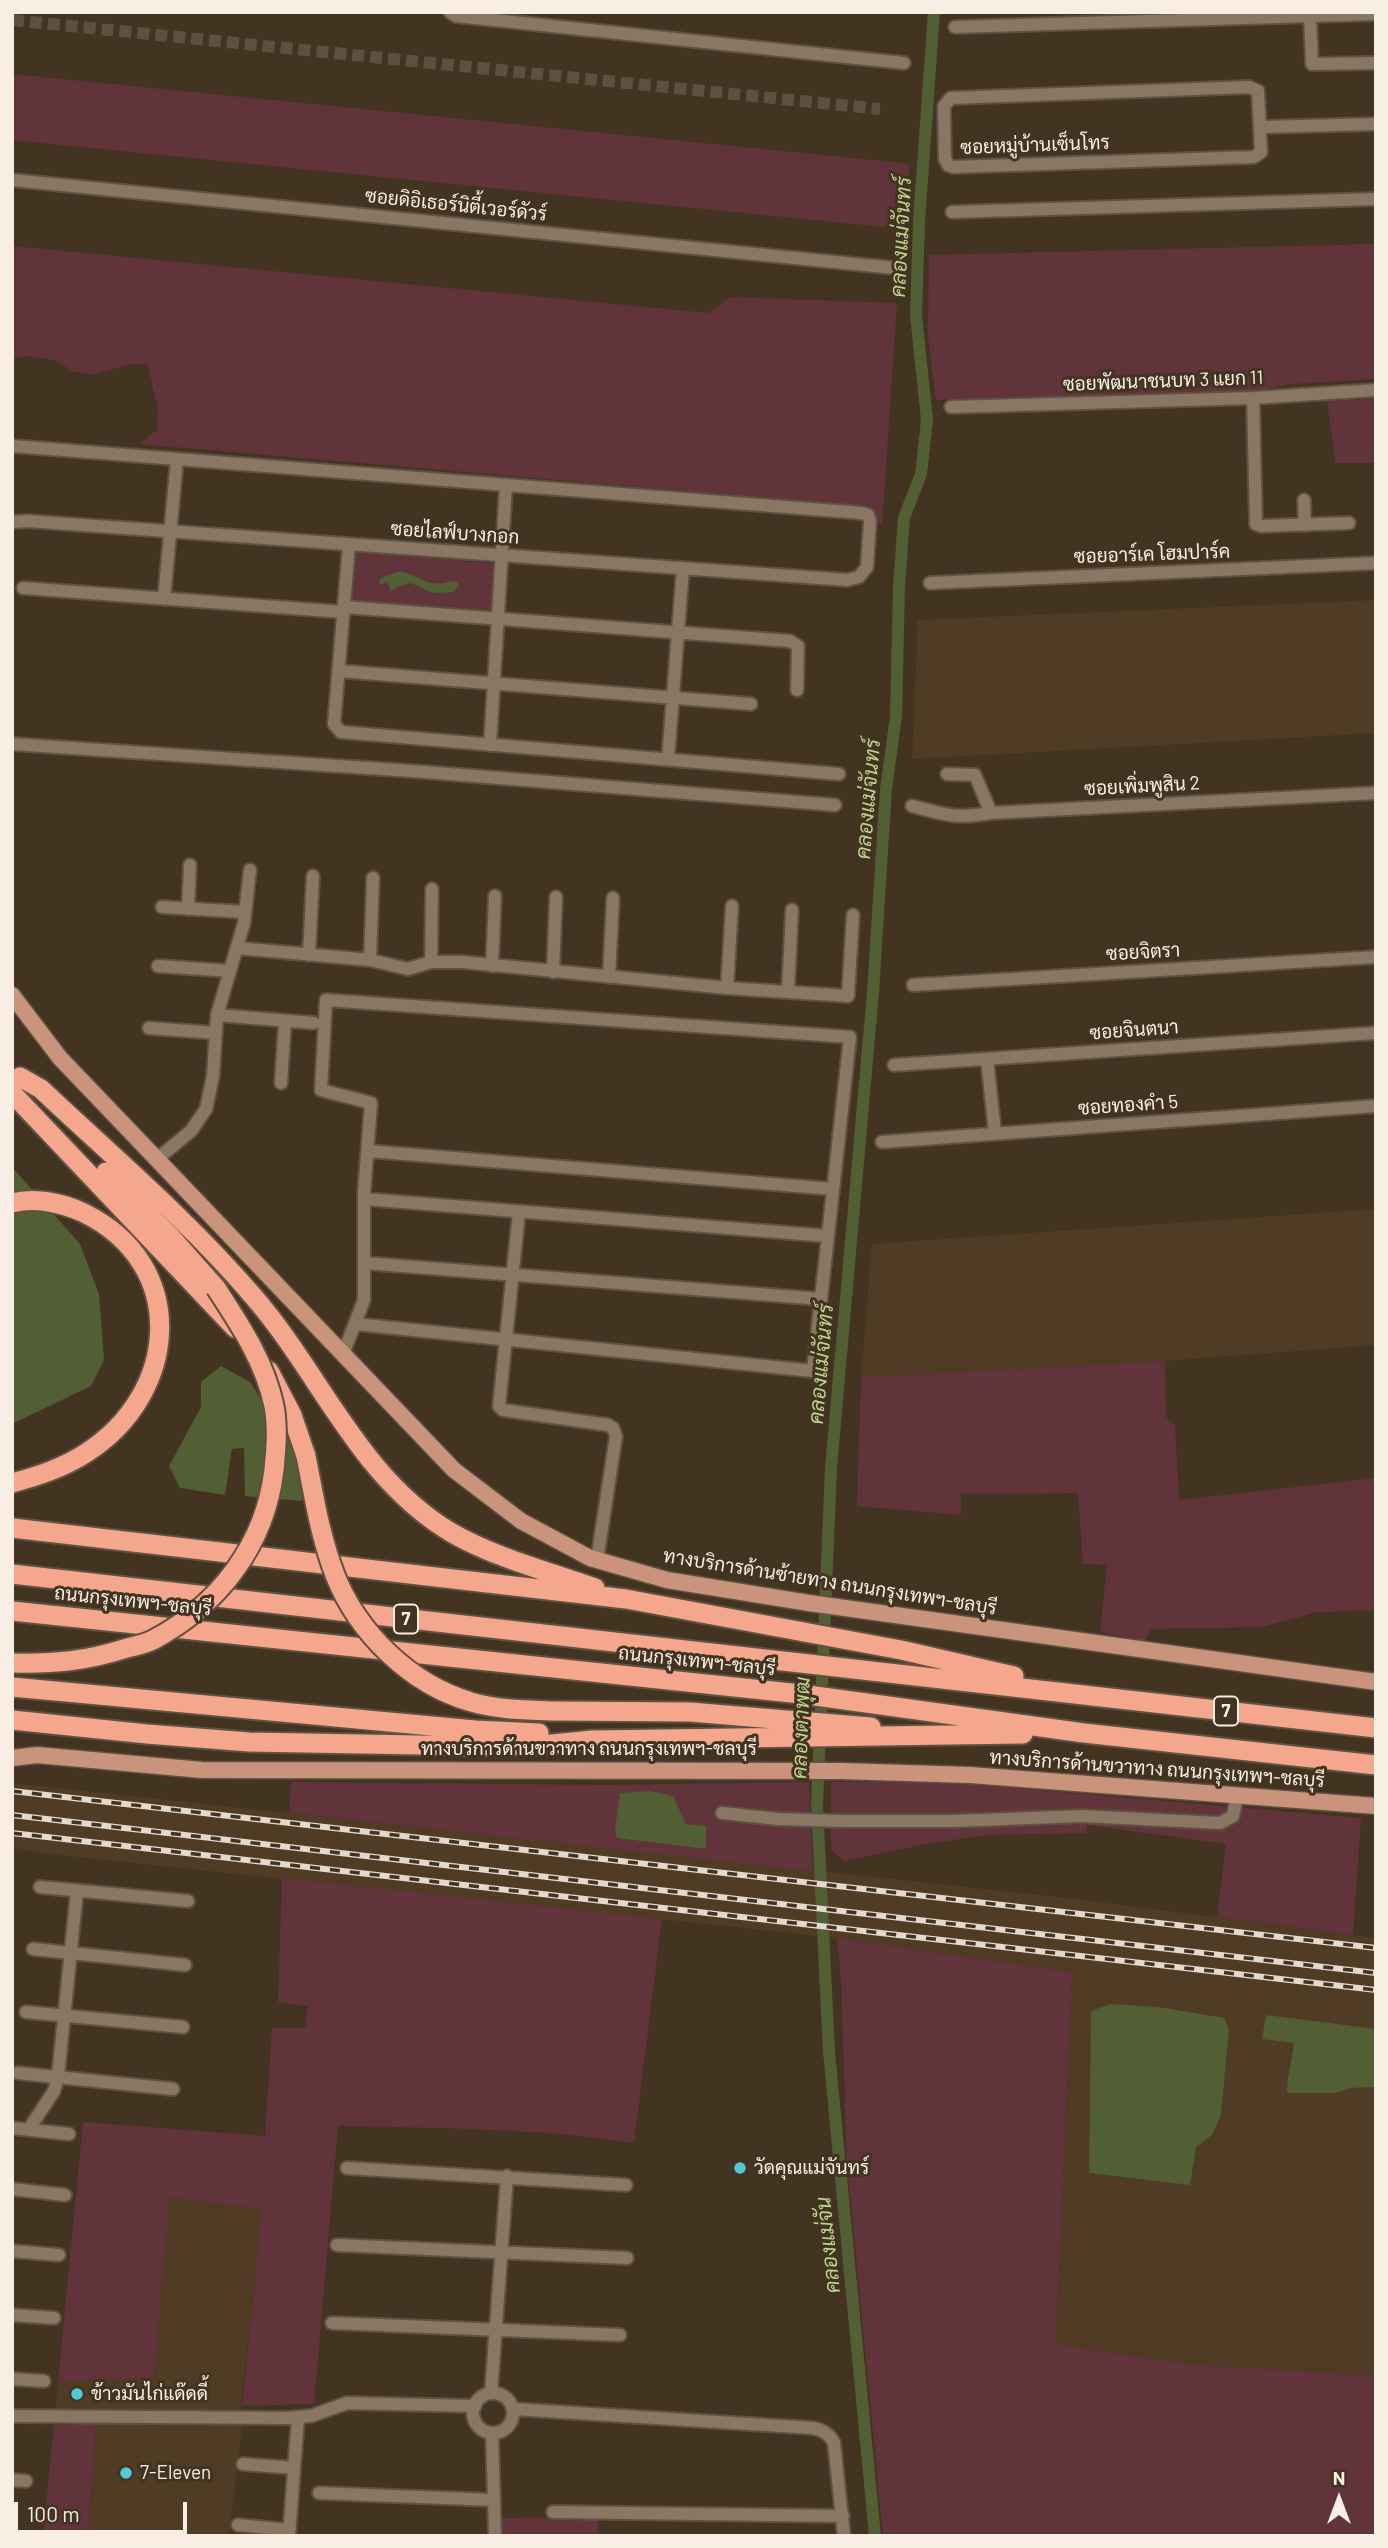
<!DOCTYPE html>
<meta charset="utf-8">
<style>
body{margin:0}
#map{position:relative;width:1388px;height:2548px;overflow:hidden;background:#433321;font-family:Barlow,sans-serif}
canvas{display:block}
.frame{position:absolute;inset:0;border:14px solid #f8eee3;pointer-events:none}
.north{position:absolute;left:1304px;top:2464px;width:70px;height:70px;-webkit-text-stroke:5px #433321;paint-order:stroke;rotate:0deg;font-size:19px;font-weight:700;line-height:28px;text-align:center;color:#f8eee3}
.north::after{content:'';display:block;margin:auto;width:24px;height:32px;background:#f8eee3;clip-path:polygon(50% 0,100% 100%,50% 72%,0 100%)}
.scale{position:absolute;left:14px;top:2502px;width:173px;height:32px;box-sizing:border-box;border:4px solid #f8eee3;border-top:0;padding-left:9px;font-size:21px;line-height:24px;white-space:nowrap;color:#f8eee3;-webkit-text-stroke:5px #433321;paint-order:stroke}
</style>
<div id="map">
<canvas width="1388" height="2548"></canvas>
<div class="frame"></div>
<div class="north">N</div>
<div class="scale">100 m</div>
</div>
<script>
const c = document.querySelector('canvas').getContext('2d');
c.lineJoin = 'round';
function fillPath(path, color) { c.fillStyle = color; c.fill(path, 'evenodd'); }
function strokePath(path, color, width, dash) { c.strokeStyle = color; c.lineWidth = width; c.lineCap = dash ? 'butt' : 'round'; c.setLineDash(dash || []); c.stroke(path); }
function write(font, color, halo, rows, align = 'center') {
  c.font = font + ' Barlow,Sarabun,sans-serif'; c.lineWidth = 6; c.setLineDash([]); c.textBaseline = 'middle'; c.strokeStyle = halo; c.fillStyle = color; for (const [text, x, y, turn = 0] of rows) {
    c.save(); c.translate(x, y); c.rotate((+turn || 0) * Math.PI / 180); c.textAlign = isNaN(turn) ? turn : align; if (halo) c.strokeText(text, 0, 0); c.fillText(text, 0, 0); c.restore();
  }
}
fillPath(new Path2D(`
 M1376,600V733L912,759L918,620Z
 M1376,1209V1345L1165,1361L861,1377L872,1244Z
 M12,1783L1076,1899L1376,1938V2376L1187,2364L1056,2344L1072,1972L837,1938L40,1853L12,1847Z
 M168,2198L263,2209L240,2413L243,2422L229,2536H88L96,2425H54L58,2382L154,2377Z`), '#503c25');
fillPath(new Path2D(`
 M12,74L903,163L910,165L904,229L12,140Z
 M1376,244V379L1291,384L1241,394L936,400L928,337L929,255Z
 M12,246L708,313L731,297L897,303L882,525L860,506L139,444L157,430L158,408L147,364H130L92,375L73,371L54,360L25,356L12,359Z
 M1376,399V472L1375,463H1335L1327,401Z
 M356,551L495,564L492,614L351,603Z
 M1165,1361L1166,1417L1175,1425L1179,1500L1376,1478V1610L1318,1612L1261,1627L1150,1629L1145,1641L1100,1632L1107,1565L1083,1564L1078,1493L961,1494V1515L857,1506L861,1377Z
 M291,1782L605,1785L809,1782L813,1871L289,1813Z
 M831,1782H944L1361,1818L1353,1935L1217,1917L1226,1844L1087,1825L1086,1833L987,1835L926,1844L844,1861L831,1849Z
 M282,1878L662,1919L634,2143C537,2128 436,2128 338,2126L314,2404L242,2406L262,2209L169,2198L154,2377L58,2382L83,2122L265,2136L272,2028H305L308,2006L278,2002Z
 M837,1938L1072,1972L1056,2344L1187,2364L1376,2376V2536H883L847,2163L841,1979Z
 M96,2424L88,2536H43L54,2425Z
 M598,2517V2536H501V2518Z`), '#60343a');
fillPath(new Path2D(`
 M397,572C411,571 419,580 432,583C440,585 449,581 456,581L459,585L454,592L432,593L411,583L400,586L389,592L390,587L387,582L380,585L379,583L381,578Z
 M12,1167L80,1244L99,1294L104,1360L91,1386L12,1424Z
 M221,1366L250,1382L314,1480L301,1501L245,1496L244,1448L232,1449L225,1495L180,1488L169,1466L201,1407V1382Z
 M650,1791L673,1796L686,1824L706,1826V1849L617,1838L615,1830L620,1793Z
 M1111,2004L1158,2007L1224,2018L1229,2029L1221,2115L1212,2135L1196,2147L1190,2185L1089,2173L1091,2011Z
 M1266,2015L1376,2029V2087L1349,2088L1336,2093H1287C1287,2076 1292,2060 1294,2043L1262,2039Z`), '#525e34');
strokePath(new Path2D(`
 M875,2536L829,2052L817,1805L831,1468L873,992L886,789L896,716L899,587L904,518L921,474L927,420L916,315L919,221L934,12`), '#525e34', 12);
strokePath(new Path2D(`
 M12,20L880,109`), '#5e4f3e', 12, [12, 6]);
const minor = new Path2D(`
 M450,12L456,16L904,63
 M1310,16L1312,64L1376,63
 M955,27L1376,14
 M1249,87L1258,91L1261,152L1254,157L953,167L948,165L945,159L944,106L951,98Z
 M1261,127L1376,124
 M12,180L895,268
 M952,212L1376,199
 M1253,398L1256,524L1261,526L1349,523
 M951,407L1253,398L1376,390
 M12,446L862,513L868,515L870,521L867,567L859,577L847,580L27,521L12,522
 M1304,500L1305,525
 M349,545L334,724L341,732L839,774
 M930,583L1376,563
 M23,588L344,612
 M164,599L177,459
 M344,607L790,641L798,646L797,690
 M339,671L751,704
 M12,744L412,771L835,805
 M490,745L506,485
 M668,759L683,568
 M947,774L975,775L991,813
 M912,806C946,815 955,819 991,813L1376,793
 M162,907L245,912
 M188,909L190,865
 M237,948L370,960L408,969L431,962H462L727,988L848,996L853,915
 M309,955L313,876
 M370,960L373,878
 M431,962L432,889
 M158,966L230,971
 M492,966L495,896
 M553,972L556,897
 M609,977L613,898
 M913,985L1376,957
 M727,988L732,906
 M788,992L792,910
 M217,1015L314,1023
 M149,1028L216,1033
 M987,1059L995,1133
 M894,1065L1376,1033
 M281,1083L285,1021
 M882,1142L1376,1106
 M368,1151L833,1189
 M157,1159L191,1131L206,1109L213,1076L217,1015L244,923L250,870
 M364,1199L828,1236
 M519,1212L499,1406L503,1410L608,1425L613,1428L616,1436L597,1560
 M364,1263L821,1299
 M343,1354L364,1300V1193L371,1103L321,1090L326,1000L850,1037L813,1371L355,1324
 M722,1813L778,1819L841,1821H955L1082,1816L1220,1823L1233,1816L1237,1796
 M40,1887L188,1901
 M33,1949L185,1965
 M26,2012L183,2027
 M18,2073L173,2089
 M12,2128L69,2134
 M29,2129L54,2091L58,2076L77,1891
 M347,2168L626,2185
 M12,2189L65,2195
 M337,2245L627,2258
 M12,2251L59,2255
 M12,2315L54,2318
 M332,2323L620,2335
 M12,2379L44,2381
 M491,2393L507,2176
 M473 2413a20 20 0 1 1 40 0a20 20 0 1 1-40 0Z
 M513,2409L813,2428C823,2430 830,2434 834,2443L844,2536
 M12,2416L287,2418L311,2416L347,2403L475,2406
 M492,2433L495,2536
 M243,2464L294,2468
 M12,2480L26,2481
 M319,2493L494,2500
 M553,2512L843,2516
 M238,2525L289,2530
 M289,2536L298,2417`);
const major = new Path2D(`
 M12,995L60,1058L454,1470L521,1521L590,1558L667,1580L809,1603L1376,1682
 M12,1758L37,1755L202,1770L841,1771L970,1775L1376,1806`);
const highway = new Path2D(`
 M20,1077L41,1089C112,1156 189,1221 253,1296C321,1374 359,1478 452,1533C496,1558 547,1571 595,1588
 M12,1093L235,1328
 M106,1172L170,1236L216,1288
 M12,1203C36,1197 63,1203 84,1213C190,1265 179,1394 86,1453C63,1468 38,1476 12,1483
 M269,1371L292,1415L306,1456
 M12,1528L626,1599L901,1650L1014,1676
 M12,1574L1376,1728
 M12,1611L801,1694L1084,1733L1376,1765
 M12,1687L475,1730L539,1733
 M555,1711L690,1712L871,1727
 M12,1720L147,1734L249,1742L475,1746L543,1745L592,1740L1023,1734`);
strokePath(minor, '#5f5142', 16);
strokePath(major, '#5f5142', 19);
strokePath(highway, '#5f5142', 23);
strokePath(minor, '#897663', 12);
strokePath(major, '#c9937c', 16);
strokePath(highway, '#f4a78c', 19);
const rail = new Path2D(`
 M12,1791L1376,1948
 M12,1815L1376,1973
 M12,1833L1376,1990`);
strokePath(rail, '#e4d9ce', 6);
strokePath(rail, '#433321', 3.5, [10]);
const highwayBridge = new Path2D(`
 M306,1456C314,1496 320,1536 335,1575C358,1633 410,1684 471,1702C498,1710 527,1710 555,1711
 M12,1663C54,1664 87,1661 127,1648C136,1646 145,1644 153,1640C219,1605 265,1545 274,1470C276,1449 278,1427 274,1406C265,1362 240,1325 216,1288`);
strokePath(highwayBridge, '#5f5142', 23, []);
strokePath(highwayBridge, '#f4a78c', 19);
for (const [x, y, r, color] of [
 [740,2168,7,"#52cbd7"],
 [77,2394,7,"#52cbd7"],
 [126,2473,7,"#52cbd7"]
]) { const dot = new Path2D(); dot.arc(x, y, r, 0, 2 * Math.PI); c.fillStyle = color; c.fill(dot); strokePath(dot, '#433321', 2.5); }
for (const [x, y, w] of [
 [406,1619,24],
 [1226,1711,24]
]) { const box = new Path2D(); box.roundRect(x - w / 2, y - 14.5, w, 29, 5); c.fillStyle = '#433321'; c.fill(box); strokePath(box, '#f8eee3', 2); }
write('bold 18px', '#f8eee3', null, [
 ["7",406,1619],
 ["7",1226,1711]
]);
write('19px', '#f8eee3', '#433321', [
 ["ซอยหมู่บ้านเซ็นโทร",1035,145,-2],
 ["ซอยดิอิเธอร์นิตี้เวอร์ดัวร์",456,205,6],
 ["ซอยพัฒนาชนบท 3 แยก 11",1163,381,-2],
 ["ซอยไลฟ์บางกอก",455,533,4],
 ["ซอยอาร์เค โฮมปาร์ค",1152,554,-2],
 ["ซอยเพิ่มพูสิน 2",1142,786,-3],
 ["ซอยจิตรา",1143,952,-3],
 ["ซอยจินตนา",1134,1030,-4],
 ["ซอยทองคำ 5",1128,1105,-4],
 ["ทางบริการด้านซ้ายทาง ถนนกรุงเทพฯ-ชลบุรี",830,1582,9],
 ["ถนนกรุงเทพฯ-ชลบุรี",133,1601,6],
 ["ถนนกรุงเทพฯ-ชลบุรี",697,1661,6],
 ["ทางบริการด้านขวาทาง ถนนกรุงเทพฯ-ชลบุรี",589,1749],
 ["ทางบริการด้านขวาทาง ถนนกรุงเทพฯ-ชลบุรี",1157,1769,4]
]);
write('19px', '#f8eee3', '#433321', [
 ["วัดคุณแม่จันทร์",754,2168],
 ["ข้าวมันไก่แด๊ดดี้",91,2394],
 ["7-Eleven",140,2473]
], 'left');
write('italic 21px', '#bdd28d', '#433321', [
 ["คลองแม่จันทร์",901,237,-87],
 ["คลองแม่จันทร์",868,799,-85],
 ["คลองแม่จันทร์",821,1364,-85],
 ["คลองตาพุฒ",801,1728,-88],
 ["คลองแม่จัน",828,2245,-96]
]);
</script>
